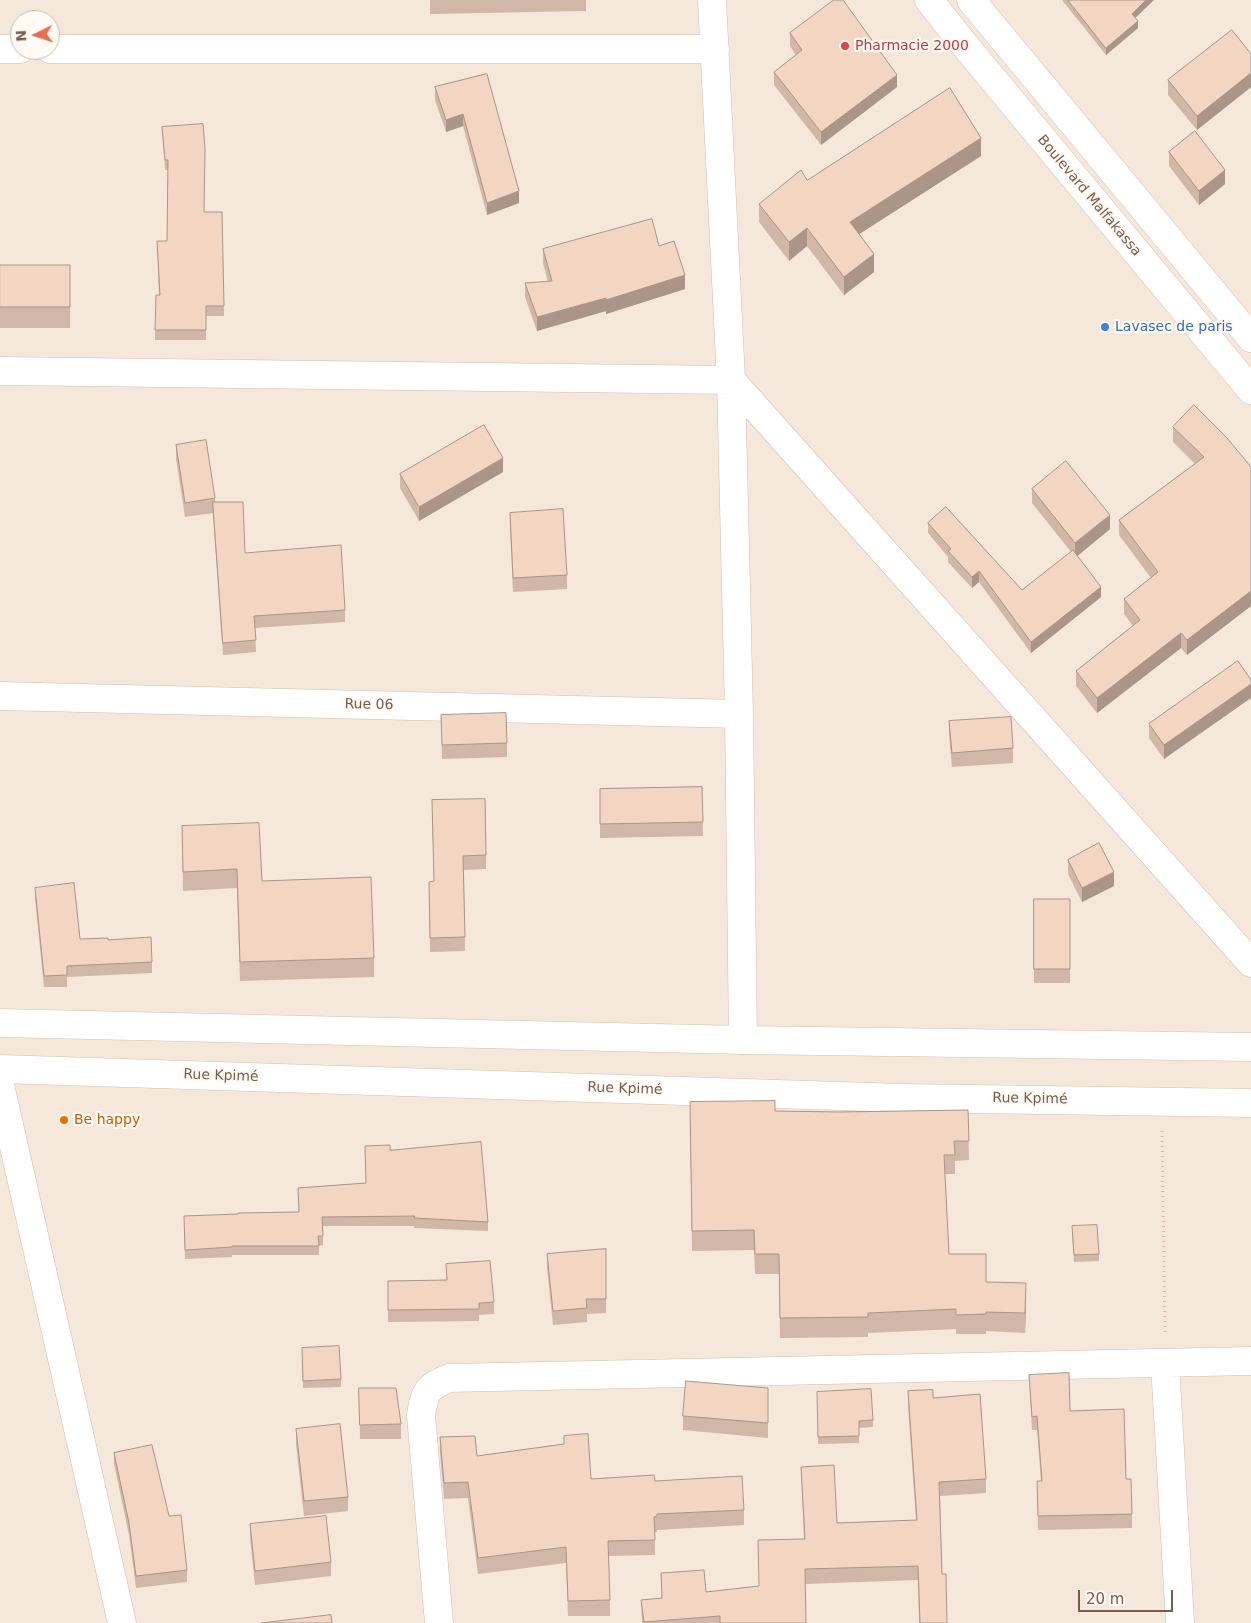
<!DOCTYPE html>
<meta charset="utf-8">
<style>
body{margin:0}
#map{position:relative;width:1251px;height:1623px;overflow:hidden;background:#fdf6ec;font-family:"DejaVu Sans",sans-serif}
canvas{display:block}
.north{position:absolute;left:10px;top:10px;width:50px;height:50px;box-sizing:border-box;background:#fffaf3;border:1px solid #cabbb1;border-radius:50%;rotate:266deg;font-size:14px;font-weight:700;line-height:20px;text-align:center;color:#7a5c4d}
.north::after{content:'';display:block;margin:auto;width:18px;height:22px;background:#e76f51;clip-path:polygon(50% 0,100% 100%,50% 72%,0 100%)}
.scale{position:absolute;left:1078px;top:1590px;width:95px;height:22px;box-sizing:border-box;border:2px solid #7a5c4d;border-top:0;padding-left:6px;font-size:15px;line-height:18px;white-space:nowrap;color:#7a5c4d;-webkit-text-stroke:4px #fffaf3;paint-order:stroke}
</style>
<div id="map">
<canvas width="1251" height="1623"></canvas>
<div class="north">N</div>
<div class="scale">20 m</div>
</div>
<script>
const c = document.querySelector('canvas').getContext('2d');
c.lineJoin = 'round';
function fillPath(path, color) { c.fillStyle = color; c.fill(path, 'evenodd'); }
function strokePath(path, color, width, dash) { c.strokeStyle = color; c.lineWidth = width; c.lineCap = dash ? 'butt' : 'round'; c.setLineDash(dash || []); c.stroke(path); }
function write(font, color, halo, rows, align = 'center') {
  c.font = font + ' "DejaVu Sans",sans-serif'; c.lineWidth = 4.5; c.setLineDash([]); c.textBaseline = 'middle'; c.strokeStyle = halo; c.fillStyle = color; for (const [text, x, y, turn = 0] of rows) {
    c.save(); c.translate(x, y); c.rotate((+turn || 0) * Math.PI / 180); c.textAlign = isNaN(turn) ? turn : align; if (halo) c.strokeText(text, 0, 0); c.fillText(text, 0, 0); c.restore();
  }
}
fillPath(new Path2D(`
 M0,0H1251V1623H0ZM20,20H50V50H20Z`), '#f5e8da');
const minor = new Path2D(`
 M712,0L731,380L739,714L743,1040
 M0,49H20
 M50,49H715
 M0,371L731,380L1251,963
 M0,696L739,714
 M0,1085L122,1623
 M1165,1363L1180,1623
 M439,1623L421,1415C425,1391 426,1388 449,1378L1251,1361`);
const secondary = new Path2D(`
 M929,0L963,43L1251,390
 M971,0L1251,338
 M0,1023L743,1040L1251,1047
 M0,1069L902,1098L1251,1103`);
strokePath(minor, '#d1beb0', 29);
strokePath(secondary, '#d6c0b0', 29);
strokePath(new Path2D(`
 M1162,1131L1165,1332`), '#d9b8a5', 3, [1, 4]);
strokePath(minor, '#fff', 28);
strokePath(secondary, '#fff', 28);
fillPath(new Path2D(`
 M430,0H586V11L430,14Z
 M1062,0H1154L1135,18L1138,28L1106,55Z
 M790,33L897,87L821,145L774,85V72L796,55L790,46Z
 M1251,54V87L1197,130L1168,95V80Z
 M487,74L519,203L487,215L463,126L446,132L435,100V87Z
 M162,127L204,212H222L224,316H206V340H155V330L159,295L157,241H167L168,170H165Z
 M1169,152L1225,184L1199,205L1169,166Z
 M981,156L859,234L874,272L844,295L807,246L789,261L759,222V204L807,180Z
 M659,246L685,289L606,314V311L537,331L525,297V283L548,282L543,263V249Z
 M0,265H70V328H0Z
 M1173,427L1251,467V606L1187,655L1181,648L1097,713L1076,686V671L1133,626L1124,614V599L1151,578L1119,535V520L1195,464L1173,442Z
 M176,445L215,498V502L245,553L345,610V622L255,628L256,652L223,655L213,513L185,517L176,459Z
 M503,472L419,521L400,488V474Z
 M1032,489L1110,529L1077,556L1101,597L1031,653L979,582L972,588L948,562V557L928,533V523L1022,590L1071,552L1032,503Z
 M510,513L567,575V589L513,592L510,527Z
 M1251,680L1164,759L1149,738V724Z
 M441,715L507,743V757L442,759Z
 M949,721L1013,748V763L952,767L949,735Z
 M702,787L703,836L600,838V789Z
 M432,815L486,855V869L464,870L465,951L430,952L429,896L434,881Z
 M182,826L374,958V977L240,981L237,888L183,891Z
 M1068,860L1114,886L1082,902L1068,874Z
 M35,888L80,939L108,940L152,962V973L67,977V987H44L35,899Z
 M1034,899H1070V983H1034Z
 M968,1110L969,1160L955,1161V1174H945L949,1254L986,1282L1026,1302L1025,1333L986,1331V1334H956V1329L868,1333V1337L780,1338L779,1274H755L754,1250L692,1251L690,1122L775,1111L839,1112Z
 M390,1150L488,1222V1231L414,1228V1226H323V1245L319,1246V1255H232V1257L185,1259L184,1226L238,1214L299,1212L298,1188L366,1183L365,1156Z
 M1072,1233L1099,1254V1261L1074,1262Z
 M606,1249V1313L587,1314V1322L553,1325L547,1268V1254Z
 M446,1264L494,1302V1314L479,1315V1321L388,1322V1281L446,1280Z
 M302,1356L341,1379V1387L303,1388Z
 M1029,1375L1070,1411L1126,1479L1132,1514V1528L1038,1530L1037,1481H1041L1037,1430H1032Z
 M359,1388L401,1424V1439H360Z
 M768,1388V1438L683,1430V1416Z
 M908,1391L933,1398L986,1479V1493L940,1496L942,1574L947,1623H919L918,1580L805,1584L806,1623H642L641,1600L662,1598L661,1573L706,1592L759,1586L804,1539L801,1467L837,1523L916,1520L908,1406Z
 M817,1392L873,1420V1427L859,1428V1443L818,1444Z
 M296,1429L348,1497V1511L304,1516L296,1444Z
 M564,1436L591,1479L655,1481L744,1510V1525L657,1530V1532H655V1555L609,1556L610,1616H568L566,1563L478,1574L468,1498L444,1499L440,1453V1437L477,1456L564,1444Z
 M114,1453L169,1516L187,1570V1582L136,1588L129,1535L114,1464Z
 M250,1524L331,1562V1576L255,1585L250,1538Z`), '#d1b7a8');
fillPath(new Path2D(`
 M1146,0H1154L1132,21V14Z
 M1138,21V28L1106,55V48Z
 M1251,73V87L1197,130V116Z
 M897,75V87L821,145V132Z
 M463,114V126L446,132V120Z
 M981,138V156L850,240V222Z
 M1225,170V184L1199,205V191Z
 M519,191V203L487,215V203Z
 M807,228V246L789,261V242Z
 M874,254V272L844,295V277Z
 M685,275V289L606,314V300Z
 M606,298V311L537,331V317Z
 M503,458V472L419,521V507Z
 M1110,515V529L1075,558V543Z
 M979,571V582L972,588V577Z
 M1101,587V597L1031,653V642Z
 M1251,591V606L1187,655V640Z
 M1181,633V648L1097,713V698Z
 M1251,684V698L1164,759V745Z
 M1114,872V886L1082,902V888Z
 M1026,1283V1302L1025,1333V1313Z`), '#aa9588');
const building = new Path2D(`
 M834,0H843L897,75L821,132L774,72L802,50L790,33Z
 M1068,0H1146L1132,14L1138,21L1106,48Z
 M1232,30L1251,54V73L1197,116L1168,80Z
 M487,74L519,191L487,203L463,114L446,120L435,87Z
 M950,88L981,138L850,222L874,254L844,277L807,228L789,242L759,204L801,170L807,180Z
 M203,124L205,148L204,212H222L224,306H206V330H155L156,295H160L157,241H167L168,160H165L162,127Z
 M1195,131L1225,170L1199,191L1169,152Z
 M652,219L659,246L674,241L685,275L606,300V298L537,317L525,283L552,281L543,249Z
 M0,265H70V307H0Z
 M1194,405L1227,438L1251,467V591L1187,640L1181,633L1097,698L1076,671L1140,620L1124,599L1158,572L1119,520L1204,457L1173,427Z
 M484,425L503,458L419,507L400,474Z
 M206,440L215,498L185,503L176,445Z
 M1066,461L1110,515L1075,543L1032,489Z
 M213,502H243L245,553L341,545L345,610L254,616L256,640L223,643Z
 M946,507L1022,590L1073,550L1101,587L1031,642L979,571L972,577L948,551L951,549L928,523Z
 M563,509L567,575L513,578L510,513Z
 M1238,661L1251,680V684L1164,745L1149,724Z
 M506,713L507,743L442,745L441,715Z
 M1011,717L1013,748L952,753L949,721Z
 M702,787L703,822L600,824V789Z
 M485,799L486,855L463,856L465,937L430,938L429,882L434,881L432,800Z
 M259,823L262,881L371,877L374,958L240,962L237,869L183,872L182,826Z
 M1099,843L1114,872L1082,888L1068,860Z
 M74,883L80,939L108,938V940L151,937L152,962L67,966V975L44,976L35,888Z
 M1034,899H1070V969H1034Z
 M775,1101V1111L839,1112L968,1110L969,1141H954L955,1155H944L949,1254H986V1282L1026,1283L1025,1313L986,1312V1314L956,1315V1309L868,1313V1317L780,1318L779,1254H755L754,1230L692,1231L690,1102Z
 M481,1142L488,1222L414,1218L415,1216L322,1217L323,1236H318L319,1246H232V1247L185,1250L184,1216L238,1214V1213L299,1212L298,1188L366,1183L365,1146L390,1145V1150Z
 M1097,1225L1099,1254L1074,1255L1072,1226Z
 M606,1249V1299H586L587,1308L553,1311L547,1254Z
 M490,1261L494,1302L479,1303V1309L388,1310V1281L447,1280L446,1264Z
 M339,1346L341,1379L303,1381L302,1348Z
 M1069,1373L1070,1411L1124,1409L1126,1479H1131L1132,1514L1038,1516L1037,1481H1042L1037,1416L1032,1417L1029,1375Z
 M686,1381L768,1388V1423L683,1416Z
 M359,1388H396L401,1424L360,1425Z
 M871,1389L873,1420L859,1421V1436L818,1437L817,1392Z
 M933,1390V1398L980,1394L986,1479L939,1482L942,1574H946L947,1623H920L918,1566L805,1569L806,1623H720V1616L644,1622L641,1600L662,1598L661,1573L704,1570L706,1592L759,1586L758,1540L805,1539L801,1467L834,1465L837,1523L917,1520L908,1391Z
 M340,1424L348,1497L304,1501L296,1429Z
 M588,1434L591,1479L654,1475L655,1481L742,1476L744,1510L657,1514V1516L654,1517L655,1540L608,1541L610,1600L568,1601L566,1547L478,1558L468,1482L444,1483L440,1437L475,1436L477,1456L564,1444V1436Z
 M152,1445L169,1516L181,1515L187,1570L136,1576L129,1523L114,1453Z
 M326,1516L331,1562L255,1571L250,1524Z
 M331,1615L332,1623H262Z`);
fillPath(building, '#f3d5c3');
strokePath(building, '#aa9588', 1);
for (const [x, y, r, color] of [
 [845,46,5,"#e0444e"],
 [1105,327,5,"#3f7fe0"],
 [64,1120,5,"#e8710a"]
]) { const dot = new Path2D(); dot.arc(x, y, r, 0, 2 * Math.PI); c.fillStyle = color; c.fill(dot); strokePath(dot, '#fffaf3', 2); }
write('14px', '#be3a42', '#fffaf3', [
 ["Pharmacie 2000",855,46]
], 'left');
write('14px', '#7a5c4d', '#fffaf3', [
 ["Boulevard Malfakassa",1089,196,50],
 ["Rue 06",369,705,1],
 ["Rue Kpimé",221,1076,2],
 ["Rue Kpimé",625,1089,2],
 ["Rue Kpimé",1030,1099,1]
]);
write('14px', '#366cbe', '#fffaf3', [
 ["Lavasec de paris",1115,327]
], 'left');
write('14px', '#c56008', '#fffaf3', [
 ["Be happy",74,1120]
], 'left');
</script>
